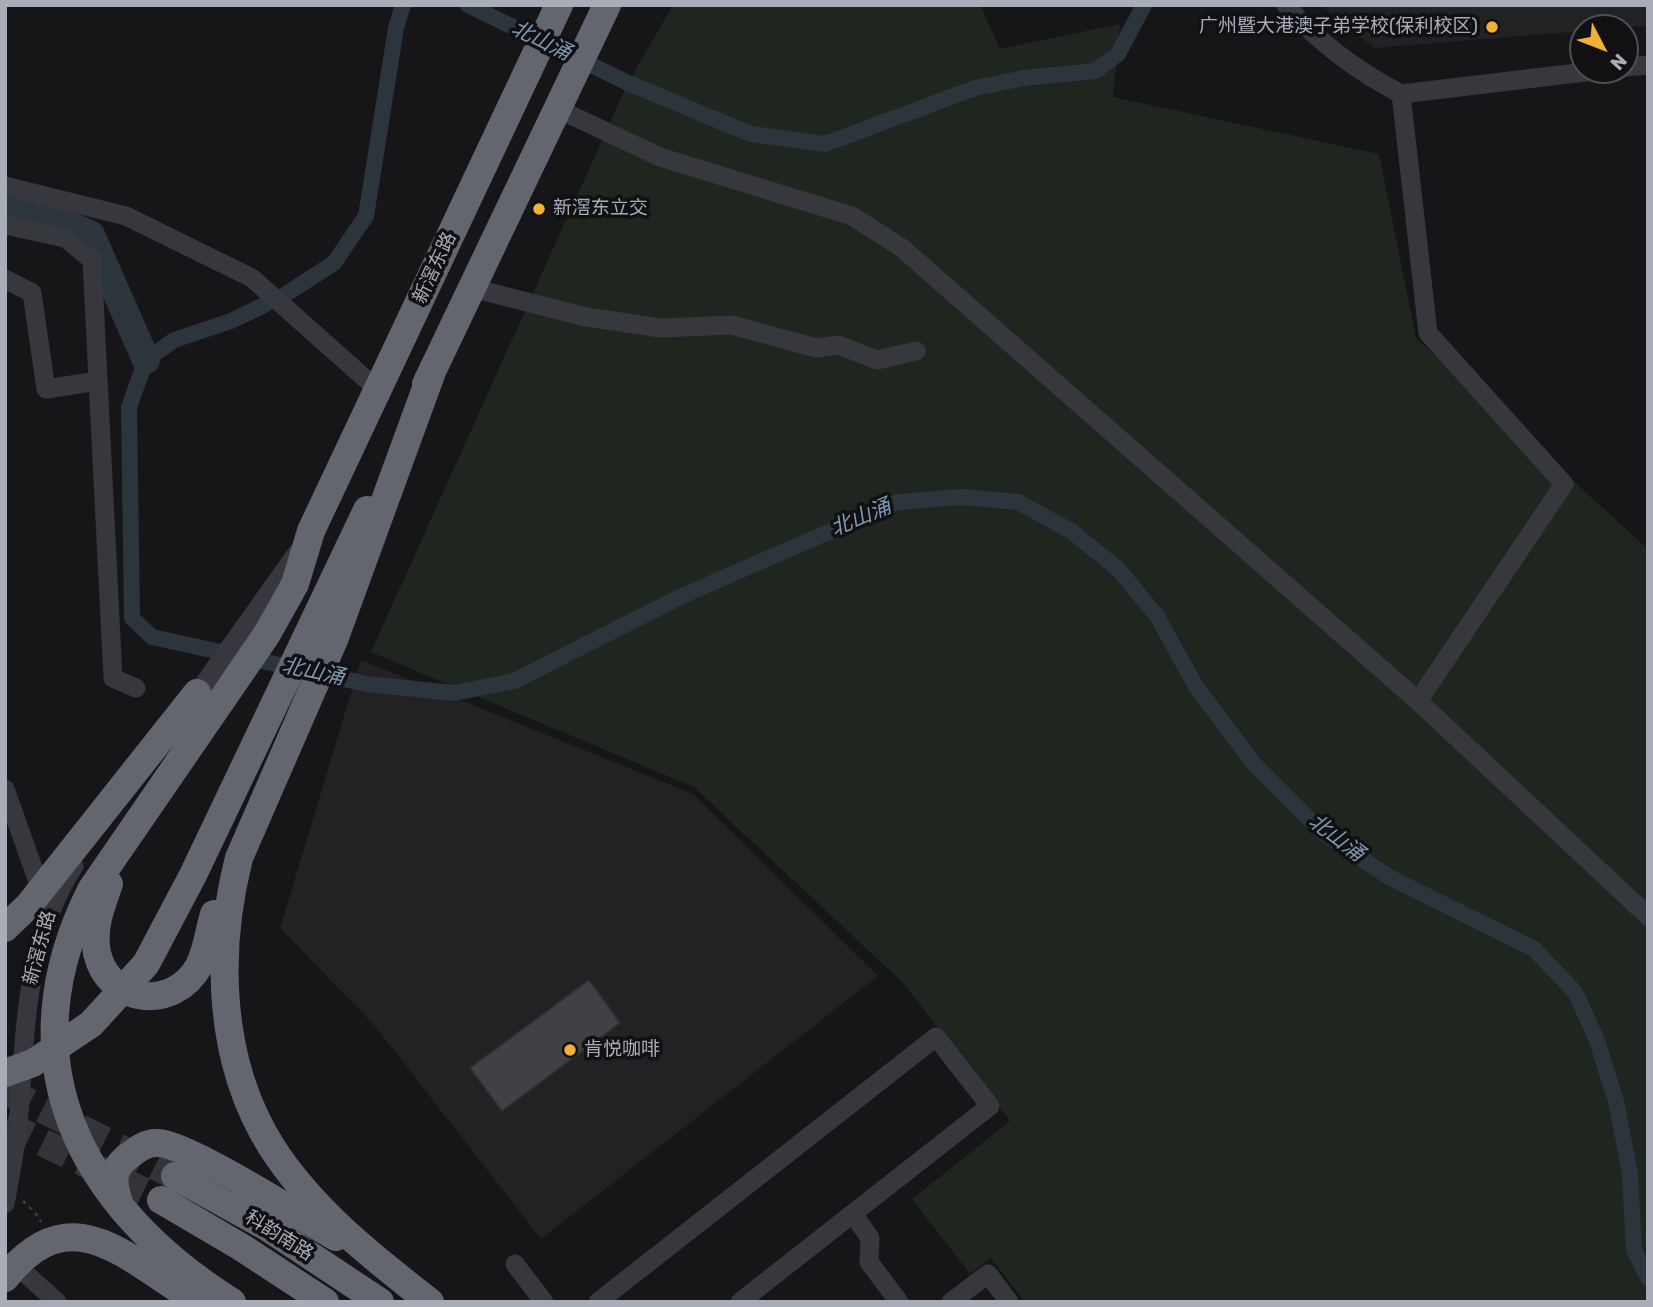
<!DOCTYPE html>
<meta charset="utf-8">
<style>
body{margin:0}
#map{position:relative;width:1653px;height:1307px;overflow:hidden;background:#161618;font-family:Rubik,sans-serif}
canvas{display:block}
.frame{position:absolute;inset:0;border:7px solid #a8adb8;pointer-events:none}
.north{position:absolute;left:1569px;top:14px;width:70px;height:70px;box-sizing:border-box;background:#111113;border:2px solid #4d4f55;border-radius:50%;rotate:132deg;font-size:19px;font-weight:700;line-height:28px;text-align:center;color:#a8adb8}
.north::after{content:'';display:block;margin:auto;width:24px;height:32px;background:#f2b134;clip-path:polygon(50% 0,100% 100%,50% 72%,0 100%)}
</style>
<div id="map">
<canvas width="1653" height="1307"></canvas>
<div class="frame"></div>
<div class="north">N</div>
</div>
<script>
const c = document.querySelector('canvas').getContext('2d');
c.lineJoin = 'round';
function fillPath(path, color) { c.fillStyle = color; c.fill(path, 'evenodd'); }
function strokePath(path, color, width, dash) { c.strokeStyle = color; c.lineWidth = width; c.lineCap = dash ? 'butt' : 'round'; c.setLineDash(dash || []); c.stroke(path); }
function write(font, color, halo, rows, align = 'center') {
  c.font = font + ' Rubik,"Noto Sans SC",sans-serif'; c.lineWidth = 7; c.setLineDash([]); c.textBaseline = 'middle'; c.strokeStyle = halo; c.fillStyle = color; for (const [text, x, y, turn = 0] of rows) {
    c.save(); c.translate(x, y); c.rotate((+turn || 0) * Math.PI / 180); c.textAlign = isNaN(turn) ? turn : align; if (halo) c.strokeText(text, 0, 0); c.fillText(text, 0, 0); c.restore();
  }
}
fillPath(new Path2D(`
 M1321,5H1648V26L1583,28V31L1374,48Z
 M361,660L693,794L878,976L541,1239L375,1026L280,928Z`), '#222225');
fillPath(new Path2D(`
 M673,5H980L1000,49L1120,24L1113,97L1379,154L1416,338L1648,549V1302H1025L991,1258L970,1274L912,1199L1010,1121L903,983L694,787L371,652L628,83Z`), '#1e261f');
strokePath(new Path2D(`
 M468,5L628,83L751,134L825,144L975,88L1024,78L1095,71L1118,54L1144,5
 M283,296L334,263L366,216L396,28L403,5
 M266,304L231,321L174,340L146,360L129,407L132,618L152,637L367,684L454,693L514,681L682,596L897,502L962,497L1018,502L1071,531L1118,569L1157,616L1195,685L1255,765L1322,832L1389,877L1534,949L1575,992L1596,1038L1616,1101L1630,1174L1634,1250L1648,1278`), '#2c353c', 16);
strokePath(new Path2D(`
 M5,209L46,214L91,235L146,360`), '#2c353c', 28);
const building = new Path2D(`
 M589,980L620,1023L502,1111L470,1068Z`);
fillPath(building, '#404145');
strokePath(building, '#303034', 2);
strokePath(new Path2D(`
 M5,1090L175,1176
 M5,1124L161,1200`), '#333438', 28, [28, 14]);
strokePath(new Path2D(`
 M23,1201L38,1216L41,1222`), '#3d3f44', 2.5, [3.5, 5]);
strokePath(new Path2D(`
 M1286,5C1317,41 1359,72 1401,94L1602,70
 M1625,67L1648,65
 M1401,94L1428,333L1564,484L1418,701
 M558,109L660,157L852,216L902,248L1418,701L1648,916
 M5,186L126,216L252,278L378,390
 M5,225L65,238L92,260L113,678L136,688
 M5,279L32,293L46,389L98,381
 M472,288L586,317L661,328L732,325L816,348L838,345L877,360L916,351
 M191,702L297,553
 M5,789L41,890
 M5,1204C10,1178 15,1152 18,1125C26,1034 23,946 74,866
 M853,1214L870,1238L869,1262L899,1302
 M515,1264L544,1302
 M16,1265L57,1302
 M598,1302L936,1037L990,1106L740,1302
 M951,1302L988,1274L1009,1302`), '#37383d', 19);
strokePath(new Path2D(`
 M426,384L607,5
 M109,884C101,907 92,928 97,953C109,1005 174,1011 199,966C207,950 209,931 214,914
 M5,928L29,905L197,693
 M175,1176L267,1227L380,1302
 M161,1200L241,1247L325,1302
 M119,1203C114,1186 110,1172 125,1159C135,1151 145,1142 158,1143C188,1144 303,1218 336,1237
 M5,1278C73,1192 130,1263 199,1302
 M232,1302C79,1206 5,1061 91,890L267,634L295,584L311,531L559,5
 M430,1302C372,1257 311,1209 271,1146C218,1061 215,953 239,858L334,640L433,369`), '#63666e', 28);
strokePath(new Path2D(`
 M5,1073L33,1063L91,1024L146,964L193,875L367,510`), '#63666e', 28);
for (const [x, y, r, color] of [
 [1492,27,7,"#f2b134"],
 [539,209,7,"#f2b134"],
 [570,1050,7,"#f2b134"]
]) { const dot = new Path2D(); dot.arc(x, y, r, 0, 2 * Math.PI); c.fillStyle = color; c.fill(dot); strokePath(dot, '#111113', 2.5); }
write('19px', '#a8adb8', '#111113', [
 ["广州暨大港澳子弟学校(保利校区)",1478,27,"right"],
 ["新滘东立交",553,209],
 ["肯悦咖啡",584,1050]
], 'left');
write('19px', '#a8adb8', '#111113', [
 ["新滘东路",435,268,-65],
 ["新滘东路",40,948,-75],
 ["科韵南路",279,1236,32]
]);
write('italic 21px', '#7f9bb3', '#111113', [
 ["北山涌",541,41,26],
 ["北山涌",861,518,-23],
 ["北山涌",313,672,12],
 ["北山涌",1336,838,37]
]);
</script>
